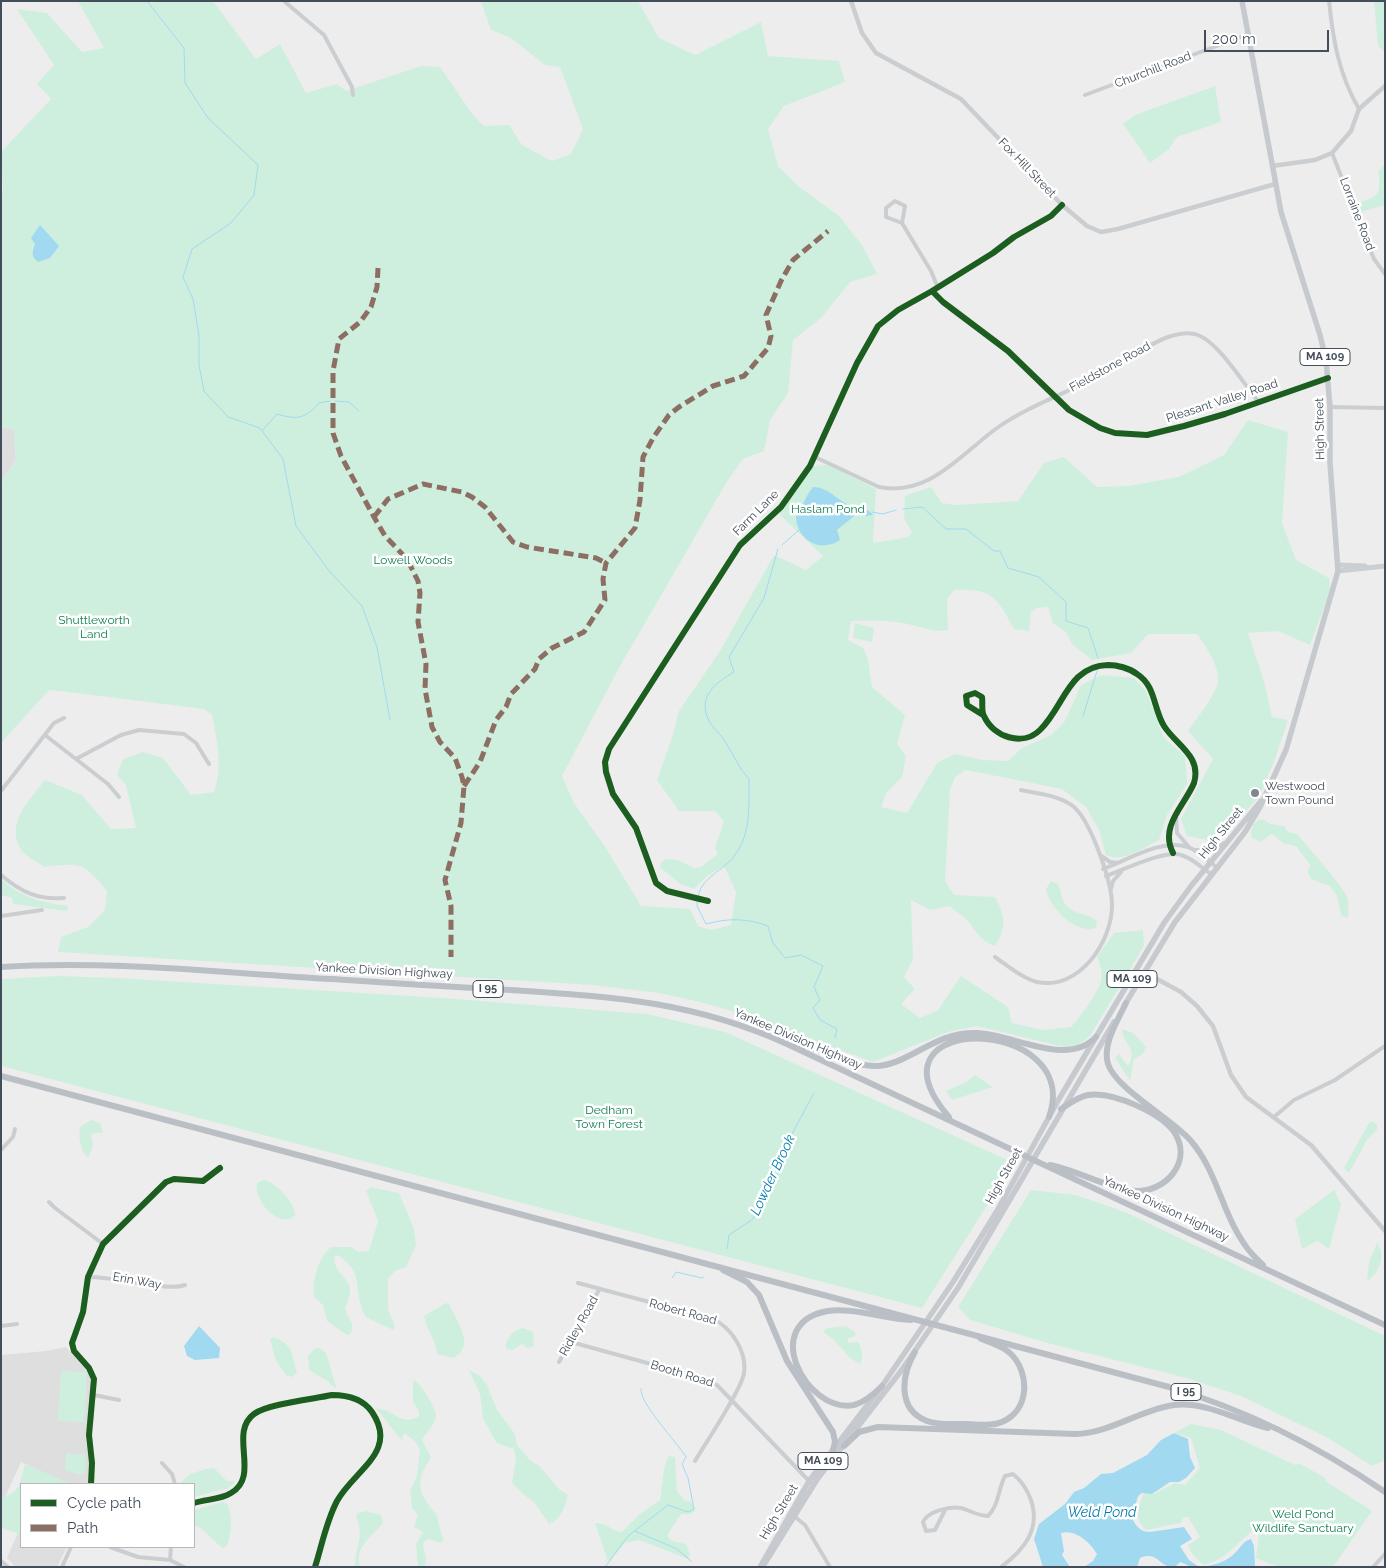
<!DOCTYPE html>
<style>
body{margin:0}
#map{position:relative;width:1386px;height:1568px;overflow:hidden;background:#eeeded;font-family:Raleway,sans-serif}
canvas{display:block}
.frame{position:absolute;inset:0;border:2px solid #434e5a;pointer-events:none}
.legend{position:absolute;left:20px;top:1483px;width:175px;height:65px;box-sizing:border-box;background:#fff;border:1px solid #b4b8bd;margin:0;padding:6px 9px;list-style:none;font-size:15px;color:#434e5a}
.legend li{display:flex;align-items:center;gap:10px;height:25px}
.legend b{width:25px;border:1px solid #b4b8bd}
.scale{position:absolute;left:1204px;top:30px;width:125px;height:22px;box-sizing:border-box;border:2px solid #434e5a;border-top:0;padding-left:6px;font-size:15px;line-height:18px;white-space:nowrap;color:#434e5a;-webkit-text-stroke:4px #fff;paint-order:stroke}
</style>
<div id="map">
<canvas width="1386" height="1568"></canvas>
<div class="frame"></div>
<ul class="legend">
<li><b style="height:6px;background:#1b5e20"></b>Cycle path</li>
<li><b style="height:6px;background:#8d6e63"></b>Path</li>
</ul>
<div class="scale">200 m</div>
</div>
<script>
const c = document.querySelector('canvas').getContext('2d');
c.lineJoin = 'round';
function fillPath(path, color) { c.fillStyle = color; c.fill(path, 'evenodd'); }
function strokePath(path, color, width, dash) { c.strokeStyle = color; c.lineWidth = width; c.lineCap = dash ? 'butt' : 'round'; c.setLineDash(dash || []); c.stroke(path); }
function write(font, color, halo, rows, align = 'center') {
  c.font = font + ' Raleway,sans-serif'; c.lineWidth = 5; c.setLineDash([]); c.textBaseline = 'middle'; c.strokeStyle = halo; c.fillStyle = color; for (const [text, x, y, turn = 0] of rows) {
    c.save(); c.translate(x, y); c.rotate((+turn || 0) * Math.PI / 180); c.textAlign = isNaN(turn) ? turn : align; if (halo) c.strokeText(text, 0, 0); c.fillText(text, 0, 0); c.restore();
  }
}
fillPath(new Path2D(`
 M1,427L14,430L16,460L1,482Z
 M66,1347L90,1375L92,1390L86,1442L90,1467L89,1484H40L45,1473L21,1462L1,1506V1355L46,1351Z
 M21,1526V1547H67L57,1567H16L7,1558Z`), '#dfdedf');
fillPath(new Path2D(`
 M78,1H213L256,59L280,44L306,93L337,84L346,91L421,66L440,67L473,115L484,126L509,125L522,145L552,161L571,154L583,129L560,67L545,65L511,38L491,30L481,2L476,1H638L659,38L695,55L761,22L768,56L839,61L845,82L784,106L768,129L778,166L798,186L839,216L862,245L877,274L850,282L821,318L793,340L788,393L770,420L764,451L743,459L728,480L619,668L562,776L574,803L604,845L641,906L690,909L698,926L711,930L731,925L736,892L724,866L707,876L694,889L680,884L660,867L661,862L666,859L678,860L694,868L701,867L718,854L715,848L724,821L715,811H679L657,780L671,741L679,711L720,651L774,555L806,570L823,556L779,514L813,466L828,465L876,489L873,543L908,537L912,532L904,519L905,496L931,487L942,503L956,505L1018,501L1044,463L1064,457L1097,487L1128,486L1179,477L1224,455L1248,420L1288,432L1282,523L1296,560L1329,578L1330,591L1310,645L1278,631L1248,633L1264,681L1272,717L1288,720L1275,759L1259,797L1223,836L1207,840L1187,836L1181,819L1213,759L1188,731C1196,719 1217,694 1218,680C1219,665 1205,645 1197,634H1148L1131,653L1092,660L1072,644L1066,632L1053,623L1048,607L1037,608L1031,612L1029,631L1014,629C997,597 992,588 954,590L947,599L948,630C933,633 917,625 902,623C885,620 868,620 851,621L848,640L863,648L868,660L872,687L905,715L897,744L906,756L902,777L886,793L881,807L907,813L937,763L955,754L983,760L1008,761L1022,748L1051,735L1065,721L1081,685L1101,675L1134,678L1146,691L1164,738L1185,756L1187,784L1167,815L1159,840C1143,848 1123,863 1106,855L1099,830L1086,807L1062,789L966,770L955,777L950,790L945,881L954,895L995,897C1005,914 1007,928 995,946C979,941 976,930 966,919C961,914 954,910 949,906L930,910L911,900L913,959L904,977L915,989L901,1004L920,1018L938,1010L961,976L1008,1007L1012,1023L1043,1030L1071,1027C1079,1019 1099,991 1101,981C1103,973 1100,964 1097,957L1114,933L1143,930L1144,946L1090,1036L1078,1045L1064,1047L977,1026L948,1032L873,1062L739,1013L696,1001L659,993L592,985L58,952L61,937L88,927L105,910L107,891C85,863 79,862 45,867C39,863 27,857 22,851C4,825 29,800 45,780L82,795L111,829L136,828L126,785L117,775L123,759L143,752L163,758L191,795L214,792C223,767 217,740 212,715L204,709L60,691L49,690L1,743V482L16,460L14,430L1,427V193L3,192L1,152L51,99L37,84L54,65L17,9L47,13L82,52L104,48Z
 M1374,1H1385V52L1378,46Z
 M1215,86L1221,122L1177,137L1169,149L1150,163L1123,124L1135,115Z
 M1385,164V205L1357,213L1355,204C1378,196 1382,196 1378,171Z
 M855,623L874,628L872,642L853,638Z
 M1262,819L1271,824L1284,826L1288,832L1297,834C1307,846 1345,888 1348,899C1348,902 1349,916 1348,918L1341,915L1337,896L1330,886L1311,879L1308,872L1310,865L1296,846L1283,843L1272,834L1260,842L1252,838C1249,830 1253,821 1262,819Z
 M1,879C23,898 40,902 68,906L67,911L13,904L12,898L1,895Z
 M1051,881L1058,884C1061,890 1061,895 1063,900C1070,916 1086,911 1097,921L1096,928C1076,935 1049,908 1046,889Z
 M57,976L118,978L443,998L647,1014L725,1032L1014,1163L922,1308L1,1066V979Z
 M1122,1029L1133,1033L1146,1047L1143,1054L1134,1059L1130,1081L1115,1058L1119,1054L1127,1065H1129C1138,1047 1121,1042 1122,1029Z
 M975,1075L993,1087L952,1100L946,1091L967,1082Z
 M91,1120L100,1123L103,1132L91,1134L93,1145L88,1158C80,1150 78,1137 80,1127Z
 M1370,1121L1377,1124V1130L1367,1140L1349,1173L1344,1168Z
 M264,1180C275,1181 296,1204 295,1215C281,1231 253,1201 257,1183Z
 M370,1187L399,1193L414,1229L416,1245L406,1267L395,1271L388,1279V1309L395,1327L393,1330L366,1317C351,1292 367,1272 337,1255L334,1257C335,1280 361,1277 345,1308C347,1319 357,1323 350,1335H347L327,1321L323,1305L314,1297C312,1281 318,1258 331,1247H351L358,1252L369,1251L378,1221L366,1191Z
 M1031,1190L1076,1195L1125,1212L1385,1336V1460L1372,1466L1328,1438L1241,1396L1187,1378L1051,1344L970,1320L958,1307Z
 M1334,1190L1341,1204L1329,1249L1317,1241L1302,1249L1295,1219Z
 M1377,1243C1386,1254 1380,1274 1367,1281L1369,1262Z
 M446,1303L449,1304C456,1320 477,1347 453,1358L437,1354C437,1342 426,1329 424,1316Z
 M846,1326L856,1333L854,1337L848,1338V1343L858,1342C862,1348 864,1358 860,1364L850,1358L834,1340L823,1332L827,1328Z
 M523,1328L533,1332L534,1346L527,1348L522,1344L512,1350L506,1348C505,1338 514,1330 523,1328Z
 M273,1337C295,1345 291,1354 297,1372L293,1377L286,1375L276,1361L270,1339Z
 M315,1348H320L326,1353L337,1390L327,1381L309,1370L308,1356Z
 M469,1370L480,1376L487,1385L497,1410L515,1434L517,1445L530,1460L539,1466L560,1490L568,1495C565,1506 561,1520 549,1524L534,1502L524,1495L512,1483L516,1458L514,1449L497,1443L492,1435L483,1418L480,1394Z
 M61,1371L87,1372L84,1422L58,1421Z
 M413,1380C420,1381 436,1408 436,1415C436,1424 426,1432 422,1440L431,1457C429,1462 425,1466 423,1471C415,1488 425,1501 436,1514C438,1517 440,1533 444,1540L440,1543L429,1539L423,1543L426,1558L425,1567H418L416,1544L423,1532L414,1527L418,1514L412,1509L410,1491L417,1476L420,1450L416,1442L404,1433L402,1440C394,1433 386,1418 376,1409C392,1407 401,1428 419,1416V1411L413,1402Z
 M1191,1424L1221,1430L1295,1465L1298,1463L1324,1477L1327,1482L1372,1511L1333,1567H1279L1256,1558L1259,1534L1253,1530C1236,1544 1227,1559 1204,1565C1196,1559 1191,1554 1188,1545L1200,1537L1188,1517H1183L1181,1523L1146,1530C1132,1516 1139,1508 1144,1492L1154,1494L1175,1483L1185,1485L1200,1468L1191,1438L1174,1433Z
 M66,1453L85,1455V1472L81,1475L65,1470Z
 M671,1456L675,1457L677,1491L685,1501H690L693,1504L695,1511L690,1514H681L668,1534V1537L672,1541L686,1544L690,1554L688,1559L639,1540L625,1543L610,1561L607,1559L595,1523C606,1522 613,1532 622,1532L640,1514L660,1500L664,1469L668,1457Z
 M25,1464L71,1484H21V1538L17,1533L1,1528V1499L14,1492L19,1486Z
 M206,1469L214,1468L227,1481H234V1484L227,1489C215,1490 206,1494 194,1497V1484H179L190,1474Z
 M223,1502L227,1504C233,1514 232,1537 226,1547L222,1548L202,1529L194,1525V1510Z
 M366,1511L381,1515L383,1523C372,1537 354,1546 360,1567H355C355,1546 365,1537 356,1517L358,1513Z`), '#cfefde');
fillPath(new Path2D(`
 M40,225L59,246L50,258L38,262C31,256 32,253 35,244L31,238Z
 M813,487C828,487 836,499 849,505C857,509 868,507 873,515L865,516L858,513L837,530L840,540C820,554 796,539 796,516C803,506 806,495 813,487Z
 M199,1326L220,1348L219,1358L195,1360L187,1356L184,1346Z
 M1174,1433L1188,1439L1190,1457L1195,1468L1186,1478L1179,1482H1170L1152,1494L1142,1493L1138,1496L1132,1518C1136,1526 1140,1532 1150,1532L1184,1527L1192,1539L1180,1546L1189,1560L1199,1567C1212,1566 1227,1562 1236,1552C1241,1547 1243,1541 1251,1539L1254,1546L1255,1567H1191L1181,1562C1178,1563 1177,1566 1174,1567C1159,1568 1158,1550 1140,1558L1137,1567H1084L1093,1561L1097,1554C1090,1542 1075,1529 1061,1533L1064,1551L1062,1555L1070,1567H1043L1034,1539L1039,1524L1065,1504L1074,1492L1084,1488L1101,1474L1113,1473L1147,1455L1161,1440Z`), '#a1d9f0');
strokePath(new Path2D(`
 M147,1L184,48L185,83L208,118L258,165L254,195L231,223L192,249L183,277L193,299L199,336V365L204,391L228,417L260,428L283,459L296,526L330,572L362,606L377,647L390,720
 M335,401L349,402L359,411
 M263,430L277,414C297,420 305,419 319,403L330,401
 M903,509L922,507L946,529H966L994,551H1000L1008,568L1039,577L1066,602V621L1088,628L1098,658
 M872,512L883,514L896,510
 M782,545L799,530
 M778,549L764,598L729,657L734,672C715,683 697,697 709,721C713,729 722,735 726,743C734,756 739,768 749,779C749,804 751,834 735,855C720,875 697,877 697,906L706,924C728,918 746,918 768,926L773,943L785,958L801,955L823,966L814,987L820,1000L813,1008L820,1020L837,1029L835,1038
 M1083,716L1097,671
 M727,1249L729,1235L753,1219L766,1182L814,1093
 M672,1278L676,1272L702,1278L704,1277
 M635,1531L677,1549L691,1561
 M605,1567L628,1536L668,1505L688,1512L694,1509L688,1478L682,1464L686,1457C677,1442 639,1403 641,1389`), '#a1d9f0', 1);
strokePath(new Path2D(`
 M284,1L324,35L352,87L353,95
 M1329,1C1333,40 1339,75 1359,109
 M1085,95L1249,34
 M1332,153L1374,259L1385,274
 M902,223L886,217V208L895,201L905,206L902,223L931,271L938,288
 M932,291L943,302L1008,351L1069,410L1100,428L1115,433L1147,435L1184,426L1225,414L1328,378
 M1330,407L1385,408
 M815,457L879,487C929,497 961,454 997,428C1028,406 1065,394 1098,376C1122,365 1143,346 1168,337C1177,334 1188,331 1198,335C1219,343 1243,383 1258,401
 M983,715L967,705L966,696L975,693L982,697C983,703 981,711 984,716C993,737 1023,747 1040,730C1064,707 1068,666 1108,665C1117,665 1129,668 1137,674C1156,686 1153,708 1164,726C1176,745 1202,756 1194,783C1185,805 1159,826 1173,853
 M45,735L108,784L119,797
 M76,759L121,735L139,730L184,734L196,743L209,764
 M1,791L54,723L64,718
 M1176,816L1177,833L1189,847
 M1195,850H1210L1224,843
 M1100,855L1110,862L1118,863
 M1103,869C1128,860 1162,838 1188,847C1199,851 1208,860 1216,867
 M1,875C21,892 38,900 64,898
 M1106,876C1123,870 1166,849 1181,855C1192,858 1201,867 1211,874
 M1111,889L1113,881L1121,872
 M708,901L667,891L656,883L636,828L613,794L606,772L605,762L609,749L740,545L781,507L810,466L857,363L878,326L898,310L932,291L993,253L1014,237L1051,216L1062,205
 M1,916L42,910
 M995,957C1008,966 1022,978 1037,982C1079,991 1112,942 1112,905C1112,882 1091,822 1074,807C1060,795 1038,794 1021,790
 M1274,1117L1294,1100L1335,1080L1385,1046
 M1,1150L13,1137L15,1129
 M49,1202L55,1208L103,1244
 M88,1277C114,1276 166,1292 185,1285
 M578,1283L713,1319C732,1328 747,1352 744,1373C742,1389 705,1444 695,1461
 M1,1326L17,1324
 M571,1342L698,1377L717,1385L811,1483
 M559,1362L599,1290
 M94,1395L119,1400
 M162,1463L172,1474L175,1484
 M91,1484L92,1463L89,1435L94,1379L89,1368L74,1351L72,1343L83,1312L88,1277L103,1244L166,1182L174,1179L203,1181L220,1168
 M194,1503C206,1499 220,1500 231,1493C261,1476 228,1433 254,1414C267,1404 314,1399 332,1395C347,1395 363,1399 372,1412C399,1452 354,1470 337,1501C326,1522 322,1545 315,1567
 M945,1510L935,1530L926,1531L923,1522C928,1511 950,1506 961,1508C971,1511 979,1516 988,1516C999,1505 998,1489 1005,1476L1013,1474C1022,1481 1027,1489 1031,1500C1041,1529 1024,1550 1001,1567
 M794,1516L805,1525L830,1567
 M110,1547L138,1557L170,1560L184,1567
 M170,1560L171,1547
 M1,1561L8,1567
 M62,1567L71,1547
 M1373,1567L1385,1554`), '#cbced1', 4);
strokePath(new Path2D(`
 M851,1L862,33L876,53L961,99L1062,205L1087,226L1101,232L1118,229L1275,184
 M1272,166L1315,160L1332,153L1351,131L1359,109L1385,86
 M1144,972L1181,992L1197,1006L1213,1026L1231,1075L1246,1097L1311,1145L1385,1231`), '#cbced1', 4.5);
strokePath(new Path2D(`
 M1339,565L1365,566
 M1338,571L1385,566`), '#cbced3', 5);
strokePath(new Path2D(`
 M1124,1006L1175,922L1245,832L1260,807L1286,750L1338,571L1330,463V407L1326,360L1320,335L1281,212L1242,1
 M760,1567L809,1481L882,1386L953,1282L997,1211L1059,1099L1164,923L1191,886L1261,801
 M761,1567L765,1563L818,1478L901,1371L958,1288L1114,1022`), '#c6c9ce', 5.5);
strokePath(new Path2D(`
 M1,967C111,960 222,973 332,979C392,983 451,987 511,990C613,997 692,1001 787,1044L1385,1325
 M1126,1003C1118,1020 1102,1044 1108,1064C1116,1089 1171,1118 1191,1141C1217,1171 1222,1213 1245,1245C1250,1253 1257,1259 1263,1265
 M783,1039C811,1045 845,1065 874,1066C907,1067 934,1031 977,1033C1013,1034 1067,1068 1096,1037
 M1,1076L1169,1387C1246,1410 1318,1446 1385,1492
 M949,1117C857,1010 1085,1015 1049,1117
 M1050,1165C1077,1170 1113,1191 1139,1191C1166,1190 1191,1163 1176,1135C1164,1114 1113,1091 1088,1095C1078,1097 1070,1103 1061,1109
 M723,1270L747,1282L759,1295L787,1361L833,1432L835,1442L833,1450
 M915,1352C902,1374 896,1409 927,1421C938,1425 952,1424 965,1424C977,1424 991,1427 1002,1422C1030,1410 1030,1373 1011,1354C1003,1346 990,1343 980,1338
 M882,1386C874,1394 865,1402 854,1405C807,1414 758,1323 828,1311C851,1307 886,1319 911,1320
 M844,1446L859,1432L878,1427L1075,1434C1111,1433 1139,1410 1174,1405C1206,1401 1238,1421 1268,1428`), '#babfc6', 6);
strokePath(new Path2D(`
 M378,268L377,287L371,307L360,322L339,339L333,371V433L341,456L374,517L385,536L407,559L418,581L420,593L418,622L426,664L425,689L432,727L440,742L455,758L462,777L464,786L461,823L445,880L451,906V957
 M374,517L388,499L423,484L462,492L472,497L485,507L513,542L527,547L596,558L606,563
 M464,786L480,762L496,720L506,707L511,694L535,669L539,659L552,648L584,632L605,600L603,579L606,563L635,528L640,500L643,457L653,438L669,415L679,407L713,386L744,376L768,348L771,336L766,315L781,281L793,260L828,231`), '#8d6e63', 5, [10, 5]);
strokePath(new Path2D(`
 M932,291L943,302L1008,351L1069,410L1100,428L1115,433L1147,435L1184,426L1225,414L1328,378
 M983,715L967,705L966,696L975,693L982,697C983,703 981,711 984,716C993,737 1023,747 1040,730C1064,707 1068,666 1108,665C1117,665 1129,668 1137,674C1156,686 1153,708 1164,726C1176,745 1202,756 1194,783C1185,805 1159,826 1173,853
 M708,901L667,891L656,883L636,828L613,794L606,772L605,762L609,749L740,545L781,507L810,466L857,363L878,326L898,310L932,291L993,253L1014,237L1051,216L1062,205
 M91,1484L92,1463L89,1435L94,1379L89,1368L74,1351L72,1343L83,1312L88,1277L103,1244L166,1182L174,1179L203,1181L220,1168
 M194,1503C206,1499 220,1500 231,1493C261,1476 228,1433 254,1414C267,1404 314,1399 332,1395C347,1395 363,1399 372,1412C399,1452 354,1470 337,1501C326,1522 322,1545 315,1567`), '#1b5e20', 6);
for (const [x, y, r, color] of [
 [1255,793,5,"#7f868d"]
]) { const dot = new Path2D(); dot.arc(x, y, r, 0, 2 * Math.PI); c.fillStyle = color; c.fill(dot); strokePath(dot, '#fff', 2); }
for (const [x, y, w] of [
 [1325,357,50],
 [1132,979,50],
 [488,989,30],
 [1186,1392,30],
 [823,1461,50]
]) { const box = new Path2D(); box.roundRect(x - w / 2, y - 8.5, w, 17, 4); c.fillStyle = '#fff'; c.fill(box); strokePath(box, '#434e5a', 1); }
write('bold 11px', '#434e5a', null, [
 ["MA 109",1325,357],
 ["MA 109",1132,979],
 ["I 95",488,989],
 ["I 95",1186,1392],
 ["MA 109",823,1461]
]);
write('12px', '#434e5a', '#fff', [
 ["Churchill Road",1153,70,-21],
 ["Fox Hill Street",1027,168,46],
 ["Lorraine Road",1357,214,69],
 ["Fieldstone Road",1110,367,-29],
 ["Pleasant Valley Road",1222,401,-18],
 ["High Street",1320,429,-91],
 ["Farm Lane",756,513,-45],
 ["High Street",1221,833,-51],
 ["Yankee Division Highway",384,971,3],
 ["Yankee Division Highway",798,1039,23],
 ["High Street",1004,1176,-61],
 ["Yankee Division Highway",1166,1209,25],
 ["Erin Way",137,1281,10],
 ["Robert Road",683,1312,15],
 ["Ridley Road",579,1326,-61],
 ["Booth Road",682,1374,17],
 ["High Street",779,1512,-59]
]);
write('12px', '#107f51', '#fff', [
 ["Haslam Pond",828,509],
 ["Lowell Woods",413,560],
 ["Shuttleworth",94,620],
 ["Land",94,634],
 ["Dedham",609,1110],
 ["Town Forest",609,1124],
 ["Weld Pond",1303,1514],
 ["Wildlife Sanctuary",1303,1528]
]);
write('12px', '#434e5a', '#fff', [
 ["Westwood",1265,786],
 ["Town Pound",1265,800]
], 'left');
write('italic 14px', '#037cae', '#fff', [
 ["Lowder Brook",773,1175,-65],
 ["Weld Pond",1102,1513]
]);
</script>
